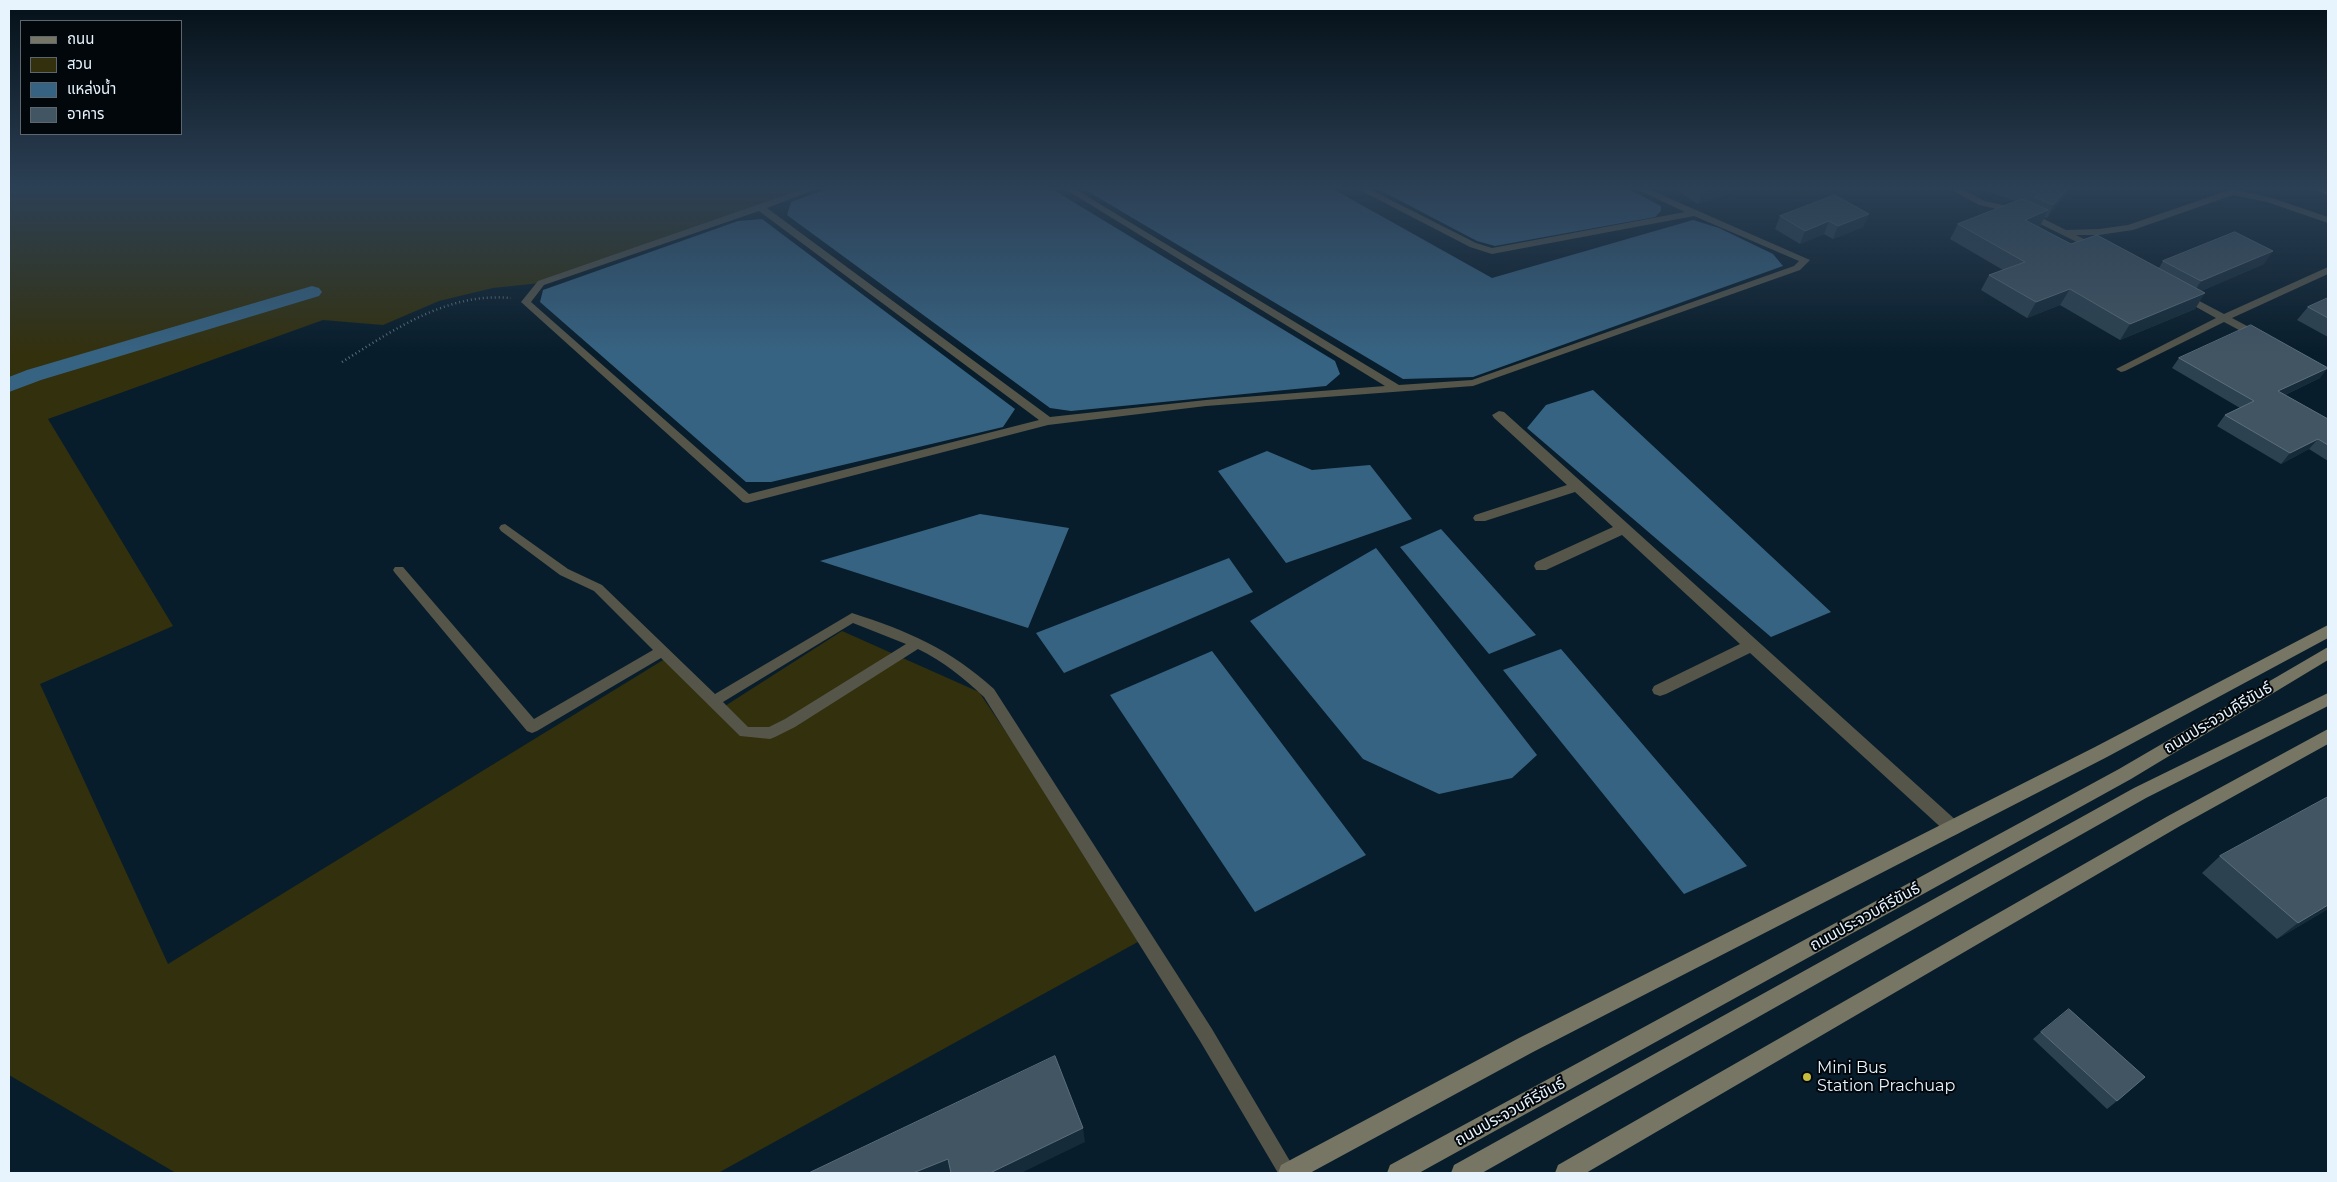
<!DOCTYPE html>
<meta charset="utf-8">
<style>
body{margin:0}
#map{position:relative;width:2337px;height:1182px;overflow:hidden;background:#081d2b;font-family:Montserrat,"Noto Sans Thai",sans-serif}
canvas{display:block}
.frame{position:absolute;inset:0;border:10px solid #e7f4fe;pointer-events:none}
.legend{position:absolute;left:20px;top:20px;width:162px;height:115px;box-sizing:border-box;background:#02070c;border:1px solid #5e666d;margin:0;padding:6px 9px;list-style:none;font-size:15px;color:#e7f4fe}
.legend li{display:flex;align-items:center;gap:10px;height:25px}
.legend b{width:25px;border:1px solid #5e666d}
</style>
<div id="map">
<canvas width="2337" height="1182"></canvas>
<div class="frame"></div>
<ul class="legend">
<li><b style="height:6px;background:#777664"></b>ถนน</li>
<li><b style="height:14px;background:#33300d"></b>สวน</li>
<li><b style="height:14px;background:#376382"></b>แหล่งน้ำ</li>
<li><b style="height:14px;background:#415563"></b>อาคาร</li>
</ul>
</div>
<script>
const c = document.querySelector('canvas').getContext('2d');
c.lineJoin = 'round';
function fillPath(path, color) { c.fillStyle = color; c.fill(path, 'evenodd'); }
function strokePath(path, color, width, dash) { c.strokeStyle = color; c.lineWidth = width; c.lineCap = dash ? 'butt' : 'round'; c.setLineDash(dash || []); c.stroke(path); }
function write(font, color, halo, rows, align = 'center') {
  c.font = font + ' Montserrat,"Noto Sans Thai",sans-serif'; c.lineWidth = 4; c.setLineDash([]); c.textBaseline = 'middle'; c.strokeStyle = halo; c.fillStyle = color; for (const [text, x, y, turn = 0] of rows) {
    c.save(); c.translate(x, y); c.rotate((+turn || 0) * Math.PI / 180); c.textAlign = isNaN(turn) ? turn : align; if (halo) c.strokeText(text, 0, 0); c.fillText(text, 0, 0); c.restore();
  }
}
fillPath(new Path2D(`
 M9,189H812L541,283L493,288L439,301L383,325L323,320L48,419L173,626L40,684L168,964L668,657L725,706L842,631L979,692L1145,938L718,1173H176L9,1075Z`), '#33300d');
fillPath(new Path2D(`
 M827,189H1052L1335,361L1340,374L1326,386L1071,411L1050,408L787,215L791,202Z
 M1084,189H1333L1492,278L1693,220L1719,228L1773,254L1783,266L1473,377L1403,379Z
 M1378,189H1628L1661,206V211L1655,217L1495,246L1477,241Z
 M762,219L1015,409L1003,427L771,482H746L540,302L543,290L738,221Z
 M1593,390L1831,612L1771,637L1527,428L1546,405Z
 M1267,451L1312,470L1370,465L1412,519L1286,563L1218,471Z
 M980,514L1069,528L1028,628L820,561Z
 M1441,529L1536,635L1489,654L1400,547Z
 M1376,548L1537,755L1512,778L1439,794L1363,759L1250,621Z
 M1229,558L1253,592L1064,673L1036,633Z
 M1561,649L1747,866L1684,894L1503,670Z
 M1212,651L1366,855L1255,912L1110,695Z`), '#376382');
fillPath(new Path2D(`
 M312,286L319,288L322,292L319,296L41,380L9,392V377L27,370Z`), '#376382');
strokePath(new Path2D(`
 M342,362C394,330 447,292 511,298`), '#5d6f7c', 2.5, [1, 3]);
fillPath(new Path2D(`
 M803,189H816L767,208L1050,417L1206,400L1385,386L1065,189H1075L1399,385L1472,380L1794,266L1799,261L1694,216L1492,254L1470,247L1358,189H1369L1476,243L1492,248L1685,212L1636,189H1648L1810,260L1800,270L1473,386L1206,406L1048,425L747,503L743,502L521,302L538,281ZM759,211L1039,420L749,494L531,302L544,285Z
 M1950,189H1961L1985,201L2026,210L2066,230L2099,229L2128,225L2232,189L2272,198L2328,217V223L2267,202L2233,195L2133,230L2099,235H2076L2098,246V250L2095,251L2020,214L1979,205Z
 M2328,267V274L2232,318L2262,334V338H2254L2224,322L2125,371L2121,372L2116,369L2216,318L2180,298V294H2186L2224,314Z
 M505,524L568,569L602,585L715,694L852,613C908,631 950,649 994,689L1212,1029L1297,1173H1278L1200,1041L984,697C964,678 943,661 918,649L795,727L775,737L770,739L740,736L661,658L537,731L532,733L527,731L395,573L393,570L395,567H403L534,719L653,650L594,591L560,575L501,531L499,528L501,525ZM853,623L906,644L785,719L769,727H748L723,702Z`), '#55554a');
fillPath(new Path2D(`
 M1499,411L1504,412L1959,823L1962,828L1959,833L1953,836L1947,833L1750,653L1666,694L1660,696L1654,694L1652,690L1654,686L1740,644L1622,535L1546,570H1536L1534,566L1536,562L1613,527L1575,492L1485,521H1475L1473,518L1475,515L1567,485L1494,418L1492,415Z`), '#55554a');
fillPath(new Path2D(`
 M2314,189H2328V195Z
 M2328,625V638L2107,757L1533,1052L1310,1173H1278L1281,1165L1519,1038L2095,747Z
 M2328,647V660L2131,779L1419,1173H1387L1390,1165L2119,769Z
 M2328,693V706L2146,798L1482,1173H1451L1454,1165L2134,788Z
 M2328,729V744L2180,826L1586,1173H1555L1558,1165L2168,816Z`), '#777664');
fillPath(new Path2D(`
 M1675,189H1741L1698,204Z
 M1980,189H2070L2047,218L2045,217L2040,226L2038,227L2071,244L2159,268L2163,261L2264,264L2201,291L2195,309L2120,340L2060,305L2027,318L1981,290L1989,275L2003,270L1950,239L1958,224L2016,201Z
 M1835,195L1863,227L1833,239L1824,234L1800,244L1775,229L1780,216Z
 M2328,298V337L2297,320L2308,307Z
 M2179,358L2320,378L2285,395L2328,419V461L2309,449L2281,464L2217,426L2225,415L2240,408L2172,368Z
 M2328,797V909L2277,939L2202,873L2220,856Z
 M2041,1032L2117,1101L2107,1109L2033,1039Z`), '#2d4250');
fillPath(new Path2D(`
 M1702,189H1741L1698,204Z
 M2067,189H2070L2047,218L2053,205Z
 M2048,210L2040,226L2017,235L2025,220Z
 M1869,214L1863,227L1833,239L1838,226Z
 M1829,221L1824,234L1800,244L1805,231Z
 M2273,251L2264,264L2192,295L2201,281Z
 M2070,289L2060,305L2027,318L2036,302Z
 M2205,293L2195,309L2120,340L2130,324Z
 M2328,368L2320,378L2270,402L2278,391Z
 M2318,439L2309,449L2281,464L2290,453Z
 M2328,905V909L2277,939L2298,923Z
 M1083,1128L1085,1142L1021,1173H990Z
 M948,1159L952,1172L949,1173H913Z`), '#162b39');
const building = new Path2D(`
 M2022,189H2067L2053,205L2034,197L2039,195Z
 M1835,195L1869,214L1838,226L1829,221L1805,231L1780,216Z
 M2022,199L2028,201L2048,210L2025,220L2071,244L2097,235L2205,293L2130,324L2070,289L2036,302L1989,275L2025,262L1958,224Z
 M2235,232L2273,251L2201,281L2163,261Z
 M2328,298V318L2308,307Z
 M2251,325L2328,368L2278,391L2328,419V445L2318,439L2290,453L2225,415L2254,401L2179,358Z
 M2328,797V905L2298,923L2220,856Z
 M2069,1009L2145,1077L2117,1101L2041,1032Z
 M1055,1056L1083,1128L990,1173H951L948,1159L913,1173H809Z`);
fillPath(building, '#415563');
strokePath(building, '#5b6e7b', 1);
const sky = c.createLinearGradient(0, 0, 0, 355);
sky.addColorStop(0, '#041018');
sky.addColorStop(0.53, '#2c4055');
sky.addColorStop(1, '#2c405500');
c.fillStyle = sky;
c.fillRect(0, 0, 2337, 355);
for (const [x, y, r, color] of [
 [1807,1077,5,"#c5bc3d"]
]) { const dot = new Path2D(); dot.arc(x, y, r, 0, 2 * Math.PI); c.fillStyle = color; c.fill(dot); strokePath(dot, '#02070c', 2); }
write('16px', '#e7f4fe', '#02070c', [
 ["ถนนประจวบคีรีขันธ์",2218,718,-31],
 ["ถนนประจวบคีรีขันธ์",1865,917,-29],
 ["ถนนประจวบคีรีขันธ์",1510,1112,-29]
]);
write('16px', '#e7f4fe', '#02070c', [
 ["Mini Bus",1817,1068],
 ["Station Prachuap",1817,1086]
], 'left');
</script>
